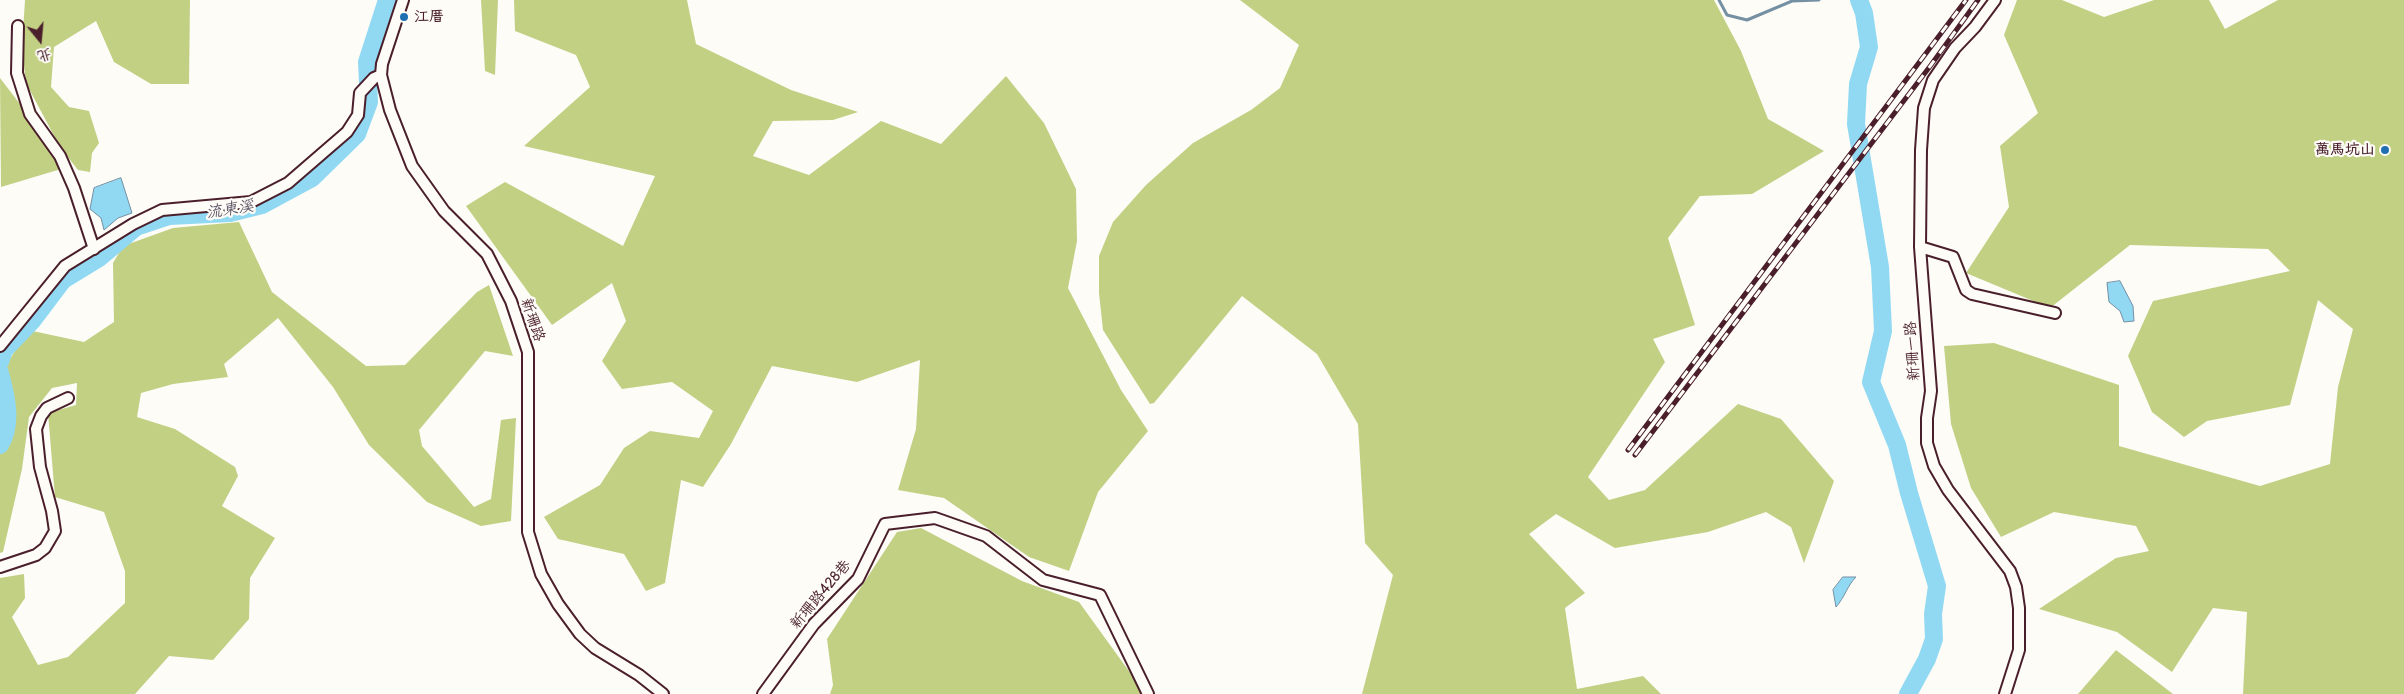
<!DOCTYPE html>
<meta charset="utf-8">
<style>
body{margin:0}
#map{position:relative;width:2404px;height:694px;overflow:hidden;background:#fdfcf7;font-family:Pangolin,"LXGW WenKai TC",sans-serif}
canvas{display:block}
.north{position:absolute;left:15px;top:15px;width:50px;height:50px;-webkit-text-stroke:4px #fdfcf7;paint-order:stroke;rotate:163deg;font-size:14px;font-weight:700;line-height:20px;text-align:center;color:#4a1f2b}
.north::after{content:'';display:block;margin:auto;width:18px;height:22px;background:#4a1f2b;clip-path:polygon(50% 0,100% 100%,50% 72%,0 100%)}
</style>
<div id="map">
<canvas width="2404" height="694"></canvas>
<div class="north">北</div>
</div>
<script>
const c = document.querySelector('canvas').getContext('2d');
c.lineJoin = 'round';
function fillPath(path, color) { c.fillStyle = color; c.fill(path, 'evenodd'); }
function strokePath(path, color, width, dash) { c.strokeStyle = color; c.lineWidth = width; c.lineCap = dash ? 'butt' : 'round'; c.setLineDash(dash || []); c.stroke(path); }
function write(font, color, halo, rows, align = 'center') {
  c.font = font + ' Pangolin,"LXGW WenKai TC",sans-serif'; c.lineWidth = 4.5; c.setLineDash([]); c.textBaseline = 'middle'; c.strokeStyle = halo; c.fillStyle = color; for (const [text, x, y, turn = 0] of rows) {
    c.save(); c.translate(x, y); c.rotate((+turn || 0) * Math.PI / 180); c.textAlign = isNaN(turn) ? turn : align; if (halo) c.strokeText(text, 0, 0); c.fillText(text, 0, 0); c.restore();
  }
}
fillPath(new Path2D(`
 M25,0H190L189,84H151L114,62L96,21L54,47L51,87L69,107L89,111L99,143L92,153L90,172L78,170L60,147L26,83L22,47Z
 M481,0H498L495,75L485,71Z
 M514,0H687L696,44L791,90L858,112L833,120L773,121L753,156L809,175L881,121L941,144L1006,76L1044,123L1076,189L1077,241L1068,288L1121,390L1148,431L1098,492L1069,571L1029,557L944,498L898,490L916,429L920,360L857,382L772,366L731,444L703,487L681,480L665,583L646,591L624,554L558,539L544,517L600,485L624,448L650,431L699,438L713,411L672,382L622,389L602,361L626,321L612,283L552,325L466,206L505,182L623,246L655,176L524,146L590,87L576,55L515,31Z
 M1240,0H1714L1741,51L1768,119L1824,151L1752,194L1700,196L1668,238L1695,325L1653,339L1665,362L1588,477L1609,500L1645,490L1738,404L1781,419L1834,481L1804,563L1791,527L1766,512L1708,532L1615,548L1556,514L1529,534L1585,593L1565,608L1577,689L1643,676L1661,694H1362L1393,575L1365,543L1358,424L1317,354L1242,296L1154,403L1150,404L1103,330L1099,293V256L1113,222L1146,185L1193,143L1251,110L1280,88L1299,45Z
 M2017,0H2062L2104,17L2154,0H2209L2225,29L2278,0H2404V694H2243L2247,612L2213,608L2172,672L2117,632L2039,609L2116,558L2149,551L2136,526L2054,512L2001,537L1971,488L1951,424L1944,346L1994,343L2119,385V446L2260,486L2330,464L2338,387L2353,329L2318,300L2290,405L2207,421L2184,437L2152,412L2128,356L2153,301L2290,271L2268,249L2130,245L2050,308L1966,273L2009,207L2000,146L2038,113L2004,35Z
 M0,78L20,104L61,169L1,187Z
 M239,222L272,292L366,366L405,365L477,292L489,285L513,356L485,351L419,430L422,446L474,507L491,499L501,420L516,418L511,521L481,526L427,502L369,445L333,387L278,318L224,364L228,377L173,384L141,393L137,417L175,429L235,467L238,476L222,506L275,538L250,578L249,619L213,660L169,656L135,694H0V578L24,574L25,598L12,617L38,665L68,657L125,603V571L104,512L55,497L48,413L76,405L77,383L52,388L29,417L22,469L3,552L0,553V431L4,419L0,375L28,330L84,342L114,322L113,263L123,246L173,228Z
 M921,528L1022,581L1079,602L1139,685L1141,694H830L833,685L827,639L897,532Z
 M2116,650L2173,694H2078Z`), '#c2d084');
const water = new Path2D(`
 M121,178L132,213L118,218L104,230L101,218L90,209L94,188Z
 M2120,281L2133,306L2134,321L2124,322L2120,311L2109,302L2107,283Z
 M1843,577H1856C1847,586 1845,597 1836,607L1833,590Z`);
fillPath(water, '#91d9f3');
strokePath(water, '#758fa3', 1);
strokePath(new Path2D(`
 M1719,0L1727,15L1747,20L1792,1L1819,0`), '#758fa3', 3);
strokePath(new Path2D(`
 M1859,0L1864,13L1869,47L1858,84L1856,124L1880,267L1883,331L1871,382L1897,445L1909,493L1937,586L1933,614L1934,639L1927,659L1908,694
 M0,362L4,350L32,321L63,280L99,258L136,227L169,216L230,213L262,205L312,178L357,134L369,102L367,62L387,0
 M0,373C6,396 13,423 0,445`), '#91d9f3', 18);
const minor = new Path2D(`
 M403,0L382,64L381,75L390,110L412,166L444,211L487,254L511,301L528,352V532L541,574L558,604L580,634L595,648L639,675L663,694
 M1995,0L1975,27L1955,48L1933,80L1924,108L1921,150L1920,247L1931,391L1927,418V443L1934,466L1948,490L2010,571L2016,587L2019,608V650L2005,694
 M18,26L17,73L30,114L60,156L74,188L94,249
 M1920,247L1953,257L1966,290L1972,294L2055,313
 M0,346L65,266L133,224L162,210L251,202L288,183L347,132L358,115L360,93L374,78L381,75
 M0,567L36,555L45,548L55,531L52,511L40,467L36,429L41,416L47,408L68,398
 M763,694L814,624L858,579L885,524L935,518L986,536L1043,580L1100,595L1148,694`);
strokePath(minor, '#4a1f2b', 14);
strokePath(minor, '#fdfcf7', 10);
const rail = new Path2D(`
 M1628,450L1966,0
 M1635,455L1931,65L1978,0`);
strokePath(rail, '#4a1f2b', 5);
strokePath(rail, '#fdfcf7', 3, [9]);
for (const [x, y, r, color] of [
 [404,17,5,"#1f6fb2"],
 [2385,150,5,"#1f6fb2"]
]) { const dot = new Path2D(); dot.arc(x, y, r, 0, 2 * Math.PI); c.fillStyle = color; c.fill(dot); strokePath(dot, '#fdfcf7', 2); }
write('bold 15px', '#4a1f2b', '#fdfcf7', [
 ["江厝",414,17],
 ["萬馬坑山",2375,150,"right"]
], 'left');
write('15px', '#4a1f2b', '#fdfcf7', [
 ["新珊路",532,320,71],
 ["新珊一路",1913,351,-94],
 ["新珊路428巷",821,595,-50]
]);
write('italic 16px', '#5f5767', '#fdfcf7', [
 ["流東溪",230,210,-9]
]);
</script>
